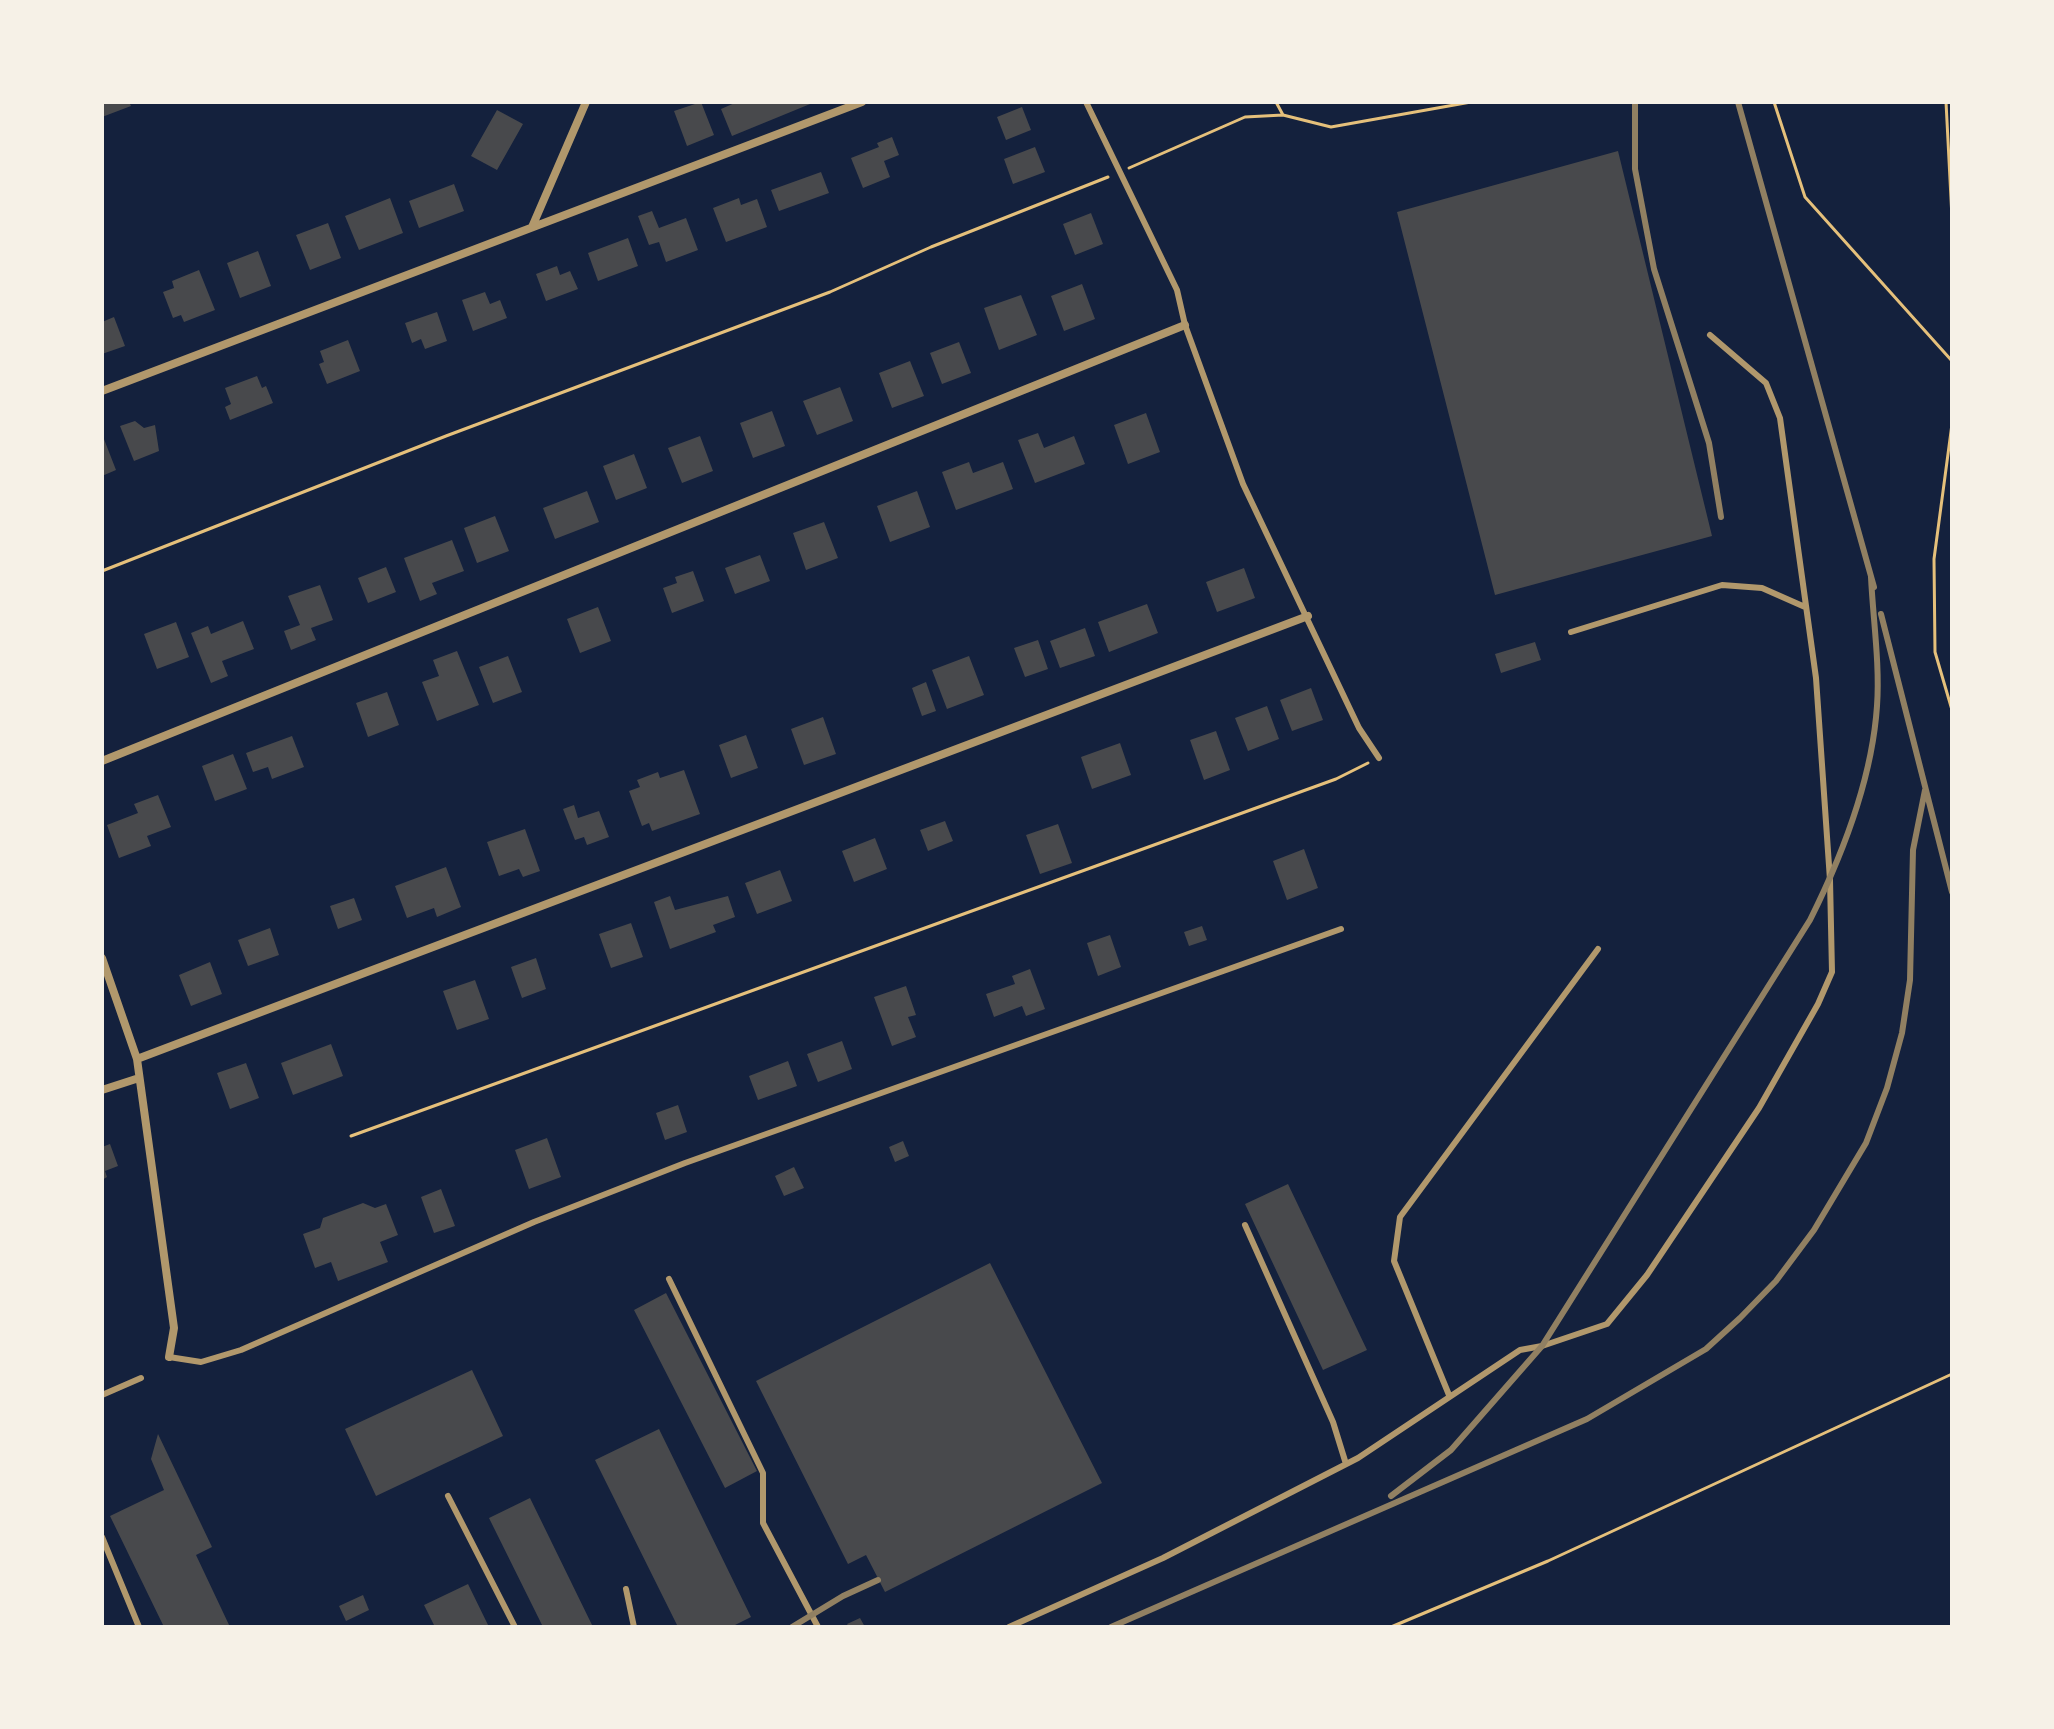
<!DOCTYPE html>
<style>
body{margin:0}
#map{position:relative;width:2054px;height:1729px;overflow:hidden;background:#14213d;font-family:Overpass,sans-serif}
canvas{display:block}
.frame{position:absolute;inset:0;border:104px solid #f6f1e7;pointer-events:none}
</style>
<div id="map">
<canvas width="2054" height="1729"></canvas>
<div class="frame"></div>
</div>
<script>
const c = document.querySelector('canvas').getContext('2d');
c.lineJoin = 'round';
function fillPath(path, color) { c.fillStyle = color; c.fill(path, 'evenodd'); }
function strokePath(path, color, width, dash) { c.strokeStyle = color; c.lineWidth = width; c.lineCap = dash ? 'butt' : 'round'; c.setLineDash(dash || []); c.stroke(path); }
fillPath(new Path2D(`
 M102,102H129L131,106L102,117Z
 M701,102L714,135L687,146L674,111Z
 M737,102H815L732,136L721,109Z
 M1022,107L1031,130L1006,140L997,117Z
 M497,110L523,124L497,170L471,156Z
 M892,137L899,155L884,161L890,177L863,188L851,158L879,147L877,143Z
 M1035,147L1045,172L1013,184L1004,159Z
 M1618,151L1712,536L1495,595L1397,212Z
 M821,172L829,193L779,211L771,190Z
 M454,184L464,211L419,228L409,201Z
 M390,198L403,233L359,250L345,216Z
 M739,198L741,205L757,199L767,227L726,242L713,208Z
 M652,211L659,228L686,218L698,250L666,262L659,242L649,245L638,216Z
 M1091,213L1103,244L1075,255L1063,224Z
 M328,223L341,258L310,270L296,235Z
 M628,238L638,266L598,281L588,253Z
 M258,251L271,286L240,298L227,263Z
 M557,266L560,275L570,271L578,289L546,301L536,274Z
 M199,270L215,310L184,322L181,315L173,318L163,292L174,288L172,281Z
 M1082,284L1095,319L1064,331L1051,296Z
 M485,292L490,304L500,300L507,318L473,331L462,300Z
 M1021,295L1037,335L999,350L984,308Z
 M437,312L447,341L425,349L421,339L412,343L405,323Z
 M114,317L125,346L102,354V322Z
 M348,340L360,371L327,384L319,364L324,362L320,351Z
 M959,342L971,373L942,384L930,353Z
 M910,361L924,396L892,408L879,373Z
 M257,376L262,388L266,386L273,403L230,420L225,407L231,404L225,388Z
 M840,387L853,421L817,435L803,401Z
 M772,411L785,446L753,458L740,423Z
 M1146,413L1160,452L1128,464L1114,425Z
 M135,421L144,428L155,425L159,451L134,461L120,426Z
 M1038,433L1044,448L1074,436L1085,464L1035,483L1018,440Z
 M102,434L116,470L102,476Z
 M700,436L713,471L682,483L668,448Z
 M634,454L647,488L616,500L603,466Z
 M969,462L973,473L1003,462L1013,489L956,510L942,472Z
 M587,491L599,522L555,539L543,508Z
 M917,491L930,527L890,542L877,506Z
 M495,516L509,551L477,563L464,528Z
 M824,522L838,558L806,570L793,533Z
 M452,540L464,571L432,583L437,594L420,601L404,558Z
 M760,555L770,581L735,594L725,568Z
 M386,567L396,592L368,603L358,578Z
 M1244,568L1255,598L1217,612L1206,582Z
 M693,571L704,601L672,613L663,588L677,583L675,577Z
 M320,585L333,620L311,628L316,640L291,650L284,631L300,625L288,596Z
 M1147,604L1158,633L1109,652L1098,622Z
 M598,607L611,641L580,653L567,619Z
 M243,621L254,649L222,661L228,676L211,683L191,633L208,626L211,634Z
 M176,622L189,657L157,669L144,634Z
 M1085,628L1095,656L1060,668L1050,641Z
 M1038,640L1048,669L1025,677L1014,648Z
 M1535,642L1541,660L1501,673L1495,654Z
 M457,651L479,705L437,721L422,682L439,676L433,660Z
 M508,656L522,692L493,703L479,667Z
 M969,656L984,695L947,709L932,670Z
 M926,682L936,711L922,716L912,688Z
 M1311,688L1323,720L1292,731L1280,700Z
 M387,692L399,725L368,737L356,703Z
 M1267,706L1279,739L1248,751L1235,718Z
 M823,717L836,754L804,765L791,729Z
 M1216,731L1230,770L1204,780L1190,740Z
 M746,735L758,768L731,778L719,745Z
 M292,736L304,767L272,779L268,767L253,772L246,753Z
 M1120,743L1131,775L1092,789L1081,757Z
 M233,754L247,789L215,801L202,766Z
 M684,770L700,814L652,831L649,823L642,826L629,791L640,787L637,780L658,772L660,778Z
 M158,795L171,827L147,836L151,846L119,858L107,825L138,813L134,804Z
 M574,805L578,818L599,811L609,837L587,845L584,837L575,840L563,809Z
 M945,821L953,841L928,851L920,830Z
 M1058,824L1072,863L1040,874L1026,835Z
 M525,829L540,871L523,877L519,869L499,876L487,842Z
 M875,838L887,869L854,882L842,851Z
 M1304,849L1318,888L1287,900L1273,861Z
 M446,867L461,907L437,917L434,908L407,918L395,886Z
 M780,870L792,901L757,914L745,883Z
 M670,896L675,910L728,896L735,917L713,925L716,932L670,949L654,902Z
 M354,898L362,920L338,929L330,906Z
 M631,923L643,957L611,968L599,934Z
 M1202,926L1207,940L1189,946L1184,932Z
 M270,928L279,955L248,966L238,940Z
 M1110,935L1121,967L1098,976L1087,943Z
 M536,958L546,989L522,998L511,967Z
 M210,962L222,994L191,1006L179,975Z
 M1030,969L1045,1009L1026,1016L1022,1006L994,1017L986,994L1015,984L1012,976Z
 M475,980L489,1019L457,1030L443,991Z
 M906,986L916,1015L908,1017L916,1037L892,1046L874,997Z
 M842,1041L852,1069L818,1082L807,1054Z
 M331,1044L343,1076L293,1095L281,1063Z
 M788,1061L797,1086L758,1100L749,1076Z
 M246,1063L259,1098L230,1109L217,1073Z
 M678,1105L687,1132L665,1140L656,1113Z
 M547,1138L561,1177L529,1189L515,1150Z
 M903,1141L909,1156L895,1162L889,1147Z
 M110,1144L118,1166L105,1171L107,1177L102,1180V1147Z
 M794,1167L804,1188L784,1196L775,1176Z
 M1288,1184L1367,1350L1323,1370L1245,1204Z
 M441,1189L455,1226L434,1233L421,1197Z
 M363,1203L375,1208L386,1204L398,1235L380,1242L388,1262L338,1281L331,1262L315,1268L303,1234L320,1228L323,1218Z
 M990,1263L1102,1483L885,1592L866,1555L848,1564L756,1381Z
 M666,1293L757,1471L725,1488L634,1310Z
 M472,1370L503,1436L376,1496L345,1429Z
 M659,1429L751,1617L731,1627H678L595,1460Z
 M158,1434L212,1547L196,1555L230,1627H164L110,1516L164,1490L151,1459Z
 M530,1498L593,1627H543L489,1518Z
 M468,1584L489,1627H435L424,1605Z
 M363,1595L369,1610L346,1621L339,1606Z
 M860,1618L865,1627H849L847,1624Z`), '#48494c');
strokePath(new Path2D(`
 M1276,102L1283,115L1331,127L1471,102
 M1774,102L1805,197L1952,361
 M1946,102L1952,218
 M1129,168L1245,117L1283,115
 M1952,424L1934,559L1935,652L1952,710
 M102,571L446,436L830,292L931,247L1108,177
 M351,1136L1336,779L1368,763
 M1391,1627L1548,1561L1952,1374`), '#e5c07b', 3);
strokePath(new Path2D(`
 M1086,102L1177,290L1185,325L1243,484L1359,728L1379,758
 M1571,632L1722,585L1762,588L1805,607
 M1245,1225L1333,1422L1346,1464
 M669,1279L763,1473V1523L818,1627
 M169,1357L201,1362L241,1350L534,1222L685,1163L1341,929
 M102,1395L141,1378
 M1449,1395L1394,1261L1400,1217L1598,949
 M448,1496L515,1627
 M102,1537L139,1627
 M626,1589L634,1627
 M1009,1627L1163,1558L1358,1458L1520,1350L1542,1346L1607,1324L1647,1275L1759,1108L1818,1004L1832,972L1830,880L1816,678L1780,418L1766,383L1710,335`), '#b1986c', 6);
strokePath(new Path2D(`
 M532,227L586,102
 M102,391L862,102
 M102,761L1185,325
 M102,958L137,1059L174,1328L169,1357
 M137,1059L1308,616
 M102,1090L139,1078`), '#b1986c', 8);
strokePath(new Path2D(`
 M1635,102V169L1654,269L1709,443L1721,517
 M1738,102L1874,587
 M1881,614L1952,892
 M1391,1496L1451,1450L1542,1346L1810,920C1843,854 1872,780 1877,706C1880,664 1873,619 1871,577
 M792,1627L843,1596L878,1580
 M1111,1627L1587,1419L1706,1349L1740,1318L1776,1281L1814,1230L1866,1143L1887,1088L1902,1033L1910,980L1913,850L1925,790`), '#918062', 6);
</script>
